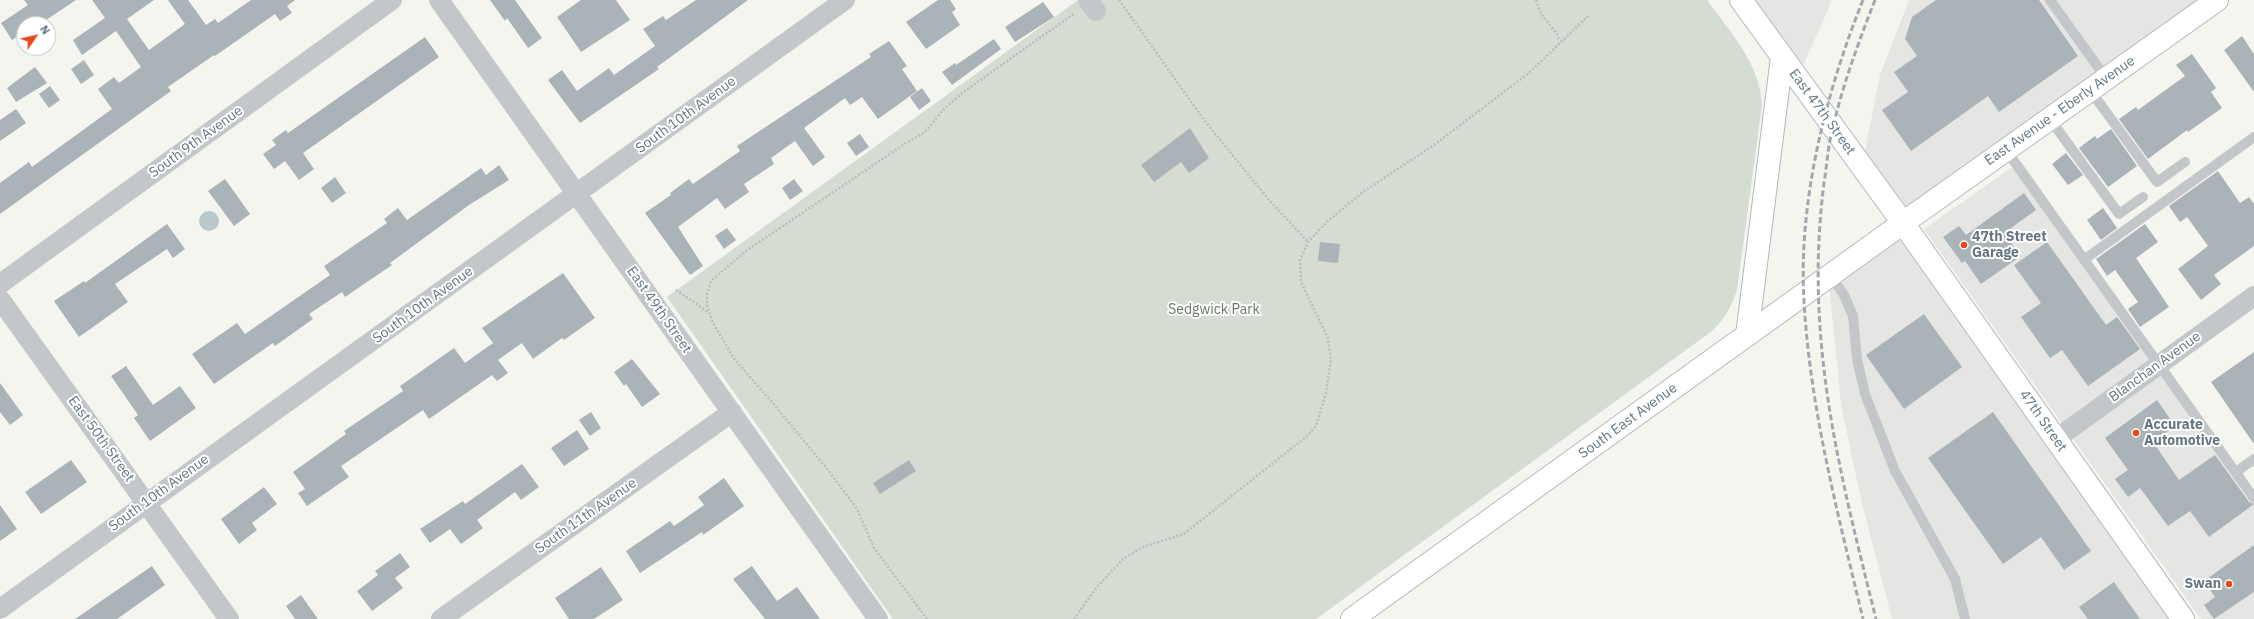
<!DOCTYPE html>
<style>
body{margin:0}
#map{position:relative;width:2254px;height:619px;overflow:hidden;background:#f5f5f0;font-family:"IBM Plex Sans",sans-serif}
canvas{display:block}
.north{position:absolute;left:16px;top:16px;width:40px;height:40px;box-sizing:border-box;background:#fff;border:1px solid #c0c8cd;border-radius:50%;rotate:56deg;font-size:11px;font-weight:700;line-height:16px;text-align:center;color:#627582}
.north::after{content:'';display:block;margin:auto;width:14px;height:18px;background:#e8461c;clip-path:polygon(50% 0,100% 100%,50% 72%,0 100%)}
</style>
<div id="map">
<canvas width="2254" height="619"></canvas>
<div class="north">N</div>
</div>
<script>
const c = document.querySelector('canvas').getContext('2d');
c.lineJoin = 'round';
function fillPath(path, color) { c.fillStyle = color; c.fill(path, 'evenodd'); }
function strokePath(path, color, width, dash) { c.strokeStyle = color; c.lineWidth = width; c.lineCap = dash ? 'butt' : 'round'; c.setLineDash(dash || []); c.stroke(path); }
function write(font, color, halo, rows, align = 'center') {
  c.font = font + ' "IBM Plex Sans",sans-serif'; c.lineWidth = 4; c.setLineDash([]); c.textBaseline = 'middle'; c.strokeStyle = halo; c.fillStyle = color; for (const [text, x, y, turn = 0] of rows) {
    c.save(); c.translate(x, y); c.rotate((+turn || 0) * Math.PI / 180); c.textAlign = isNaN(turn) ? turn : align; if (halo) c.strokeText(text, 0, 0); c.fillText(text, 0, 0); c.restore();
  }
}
fillPath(new Path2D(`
 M1748,0H1832L1800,73Z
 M1909,0H2209L1904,218L1863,161L1880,75Z
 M2021,161L2254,497V619H2201L1924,229Z
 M1901,231L2170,619H1892L1862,504L1841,405L1829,283Z`), '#e5e6e4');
fillPath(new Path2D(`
 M1078,0H1707C1730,32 1760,63 1762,105L1737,290C1731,307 1725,319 1712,331L1316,619H893L667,297Z`), '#d5dcd1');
fillPath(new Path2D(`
 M199 221a10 10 0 1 1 20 0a10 10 0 1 1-20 0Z`), '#bac7cb');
fillPath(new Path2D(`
 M24,0H76L40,24H24V35L21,37L19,35L12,40L1,23L28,5Z
 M92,0H154L127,19L149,50L185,24L168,0H188L206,25L215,19L218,23L251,0H295L287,6L292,13L280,21L275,14L215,56L214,55L168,87L171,91L0,214V183L29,162L32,167L112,109L98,89L114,77L119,83L141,67L116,31L82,55L73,40L105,18Z
 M490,0H515L542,38L528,48L507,18L505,21Z
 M581,0H616L630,20L581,52L557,17Z
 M696,0H748L657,67L659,69L580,123L548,80L562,70L577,91L609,68L614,75L655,46L643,29L663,16L666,20Z
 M938,0H950L956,9L952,12L960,25L926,49L906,22Z
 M1936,0H2039L2078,56L1999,112L1988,96L1911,151L1882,110L1908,92L1894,72L1917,56L1905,39L1912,17Z
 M1043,2L1054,17L1015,42L1005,27Z
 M2242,36L2254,54V92L2224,50Z
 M425,37L439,57L303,153L314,169L299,180L285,161L274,169L263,154L276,145L272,140L286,130L288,133Z
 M994,39L1001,49L952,85L942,72L955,63L956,65Z
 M889,41L907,66L902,69L917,91L878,119L862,97L850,105L845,98L804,128L825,157L813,166L795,141L771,158L774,164L744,184L749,192L725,209L717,198L678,227L703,266L690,275L645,213L671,195L670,193L689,179L693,184L740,151L737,146L871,57L869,54Z
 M2192,54L2216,88L2211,92L2222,108L2188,132L2187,130L2148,159L2119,119L2136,107L2138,110L2185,76L2176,65Z
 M84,60L94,75L81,84L71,69Z
 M35,67L47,83L16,102L7,88Z
 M50,86L60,100L49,108L39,94Z
 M922,88L931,101L919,110L910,97Z
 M16,109L26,123L0,141V120Z
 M1190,128L1209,158L1189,173L1181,162L1154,182L1141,165Z
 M2111,129L2137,166L2108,187L2079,148L2095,136L2097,139Z
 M860,134L869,147L856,156L847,143Z
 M2066,153L2083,175L2068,185L2052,164Z
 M499,165L509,180L469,205L390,263L392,265L345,297L342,292L309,314L313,319L275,346L273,343L214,384L192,354L237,323L245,334L330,275L324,266L387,223L384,219L398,208L407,220L481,168L486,175Z
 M2218,171L2240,203L2249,197L2254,204V246L2214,275L2221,284L2201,300L2178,269L2208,246L2187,217L2180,222L2169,206Z
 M335,177L346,193L332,203L321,188Z
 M225,179L250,214L234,226L208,191Z
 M794,179L803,191L790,200L782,188Z
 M2024,193L2036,210L2004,233L2021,256L1981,284L1965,261L1962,263L1943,237L1959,226L1966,235Z
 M2103,208L2117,228L2101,240L2087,220Z
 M167,224L185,249L173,258L167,249L115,284L128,302L79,337L54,301L84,281L85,283Z
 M2145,224L2158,242L2136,258L2169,307L2140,327L2128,309L2138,302L2115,270L2107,276L2096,259Z
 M727,228L736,240L724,249L715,236Z
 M1320,242L1340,244L1338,263L1318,261Z
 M2047,242L2106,325L2117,317L2140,349L2088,386L2062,350L2050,358L2021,317L2041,303L2014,265Z
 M563,273L595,318L564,340L562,338L533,359L522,343L498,360L508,373L497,381L492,375L429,419L423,410L341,466L349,477L307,506L298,493L305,489L293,472L346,434L344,431L403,391L400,386L454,348L465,363L493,343L482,328Z
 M1924,314L1962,367L1904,409L1866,355Z
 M2254,352V444L2211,382Z
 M632,359L660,394L642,407L626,384L624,386L614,372Z
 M126,366L153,405L180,386L196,408L150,441L134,418L138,415L111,376Z
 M0,383L23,415L10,425L0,412Z
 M2157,400L2175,426L2153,442L2179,480L2215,455L2249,502L2254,504L2209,537L2190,511L2168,526L2140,488L2128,497L2115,479L2128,470L2105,438Z
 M591,412L601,428L590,436L579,420Z
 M1993,412L2091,551L2064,570L2041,537L2003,564L1928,458Z
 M577,430L589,449L564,466L551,448Z
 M71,460L87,482L41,514L25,492Z
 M909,460L916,471L880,494L873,483Z
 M522,464L539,487L521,500L515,492L477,520L483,528L461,544L450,529L430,543L420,529L463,501L465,504Z
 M724,478L744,506L703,535L702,532L640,573L626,551L670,521L674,526L704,505L698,497Z
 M264,487L277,504L252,523L257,530L239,544L221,519Z
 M0,505L17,529L0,541Z
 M2254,545V592L2214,619L2204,605L2215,597L2204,581Z
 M400,553L410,567L395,578L403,588L372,611L357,591L378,575L375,571Z
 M152,566L165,585L117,619H75Z
 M752,566L777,601L797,587L820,619H765L733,579Z
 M601,567L623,600L594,619H569L555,598Z
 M2114,582L2140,619H2088L2079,607Z
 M301,595L318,619H295L286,606Z`), '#aab3b7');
const secondary = new Path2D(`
 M1741,0L1903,223L2183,619
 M1747,335L1782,57
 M1352,619L1903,223L2217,0`);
strokePath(secondary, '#b3b9bd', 24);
strokePath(new Path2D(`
 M1119,0L1204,120L1269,200L1308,242
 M1536,0L1541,14L1557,34L1559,41
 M676,290L708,312
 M927,619L874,548L857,509L828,470L772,402L735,360L713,323L707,305V294L711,281L746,251L903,145L925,132L943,110L962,93L1075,13
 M1074,619L1096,588L1123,559L1143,547L1184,534L1307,436L1316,426L1319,416L1326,393L1331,359L1328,338L1301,282L1300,260L1308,242L1328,221L1363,192L1434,145L1529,73L1588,16`), '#bbbdbf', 2.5, [2, 2]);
strokePath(new Path2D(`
 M2050,0L2106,78
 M2090,90L2157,182L2185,162
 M2050,119L2119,214L2143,197
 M2006,150L2254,498
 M2085,259L2254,137
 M1830,275L1844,295L1853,316L1857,359L1865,394L1895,471L1955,579L1965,619
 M2236,472L2254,459`), '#c4c7ca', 10);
strokePath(new Path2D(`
 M439,0L878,619
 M1088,0L1096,11
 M0,284L392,0
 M0,299L229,619
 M2056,439L2254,296
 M0,609L845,0
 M441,619L732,412`), '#c4c7ca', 20);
strokePath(secondary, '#fff', 22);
strokePath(new Path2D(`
 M1863,0C1826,92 1798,201 1804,301C1810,409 1838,514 1863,619
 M1875,0C1859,41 1843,84 1833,127C1828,145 1827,165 1824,183C1804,339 1839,470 1876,619`), '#a1a8ad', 3, [6, 3]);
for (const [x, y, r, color] of [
 [1964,245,4,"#e8461c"],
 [2136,433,4,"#e8461c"],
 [2229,584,4,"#e8461c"]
]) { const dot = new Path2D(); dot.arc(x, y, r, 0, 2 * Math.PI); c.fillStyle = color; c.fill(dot); strokePath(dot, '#fff', 1.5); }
write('14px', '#627582', '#fff', [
 ["East Avenue - Eberly Avenue",2060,111,-35],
 ["East 47th Street",1822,112,54],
 ["South 10th Avenue",686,115,-36],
 ["South 9th Avenue",196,142,-36],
 ["South 10th Avenue",423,305,-36],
 ["East 49th Street",659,310,55],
 ["Blanchan Avenue",2155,367,-36],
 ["South East Avenue",1628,421,-36],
 ["47th Street",2043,421,55],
 ["East 50th Street",101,439,54],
 ["South 10th Avenue",159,493,-36],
 ["South 11th Avenue",586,516,-35]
]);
write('bold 14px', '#627582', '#fff', [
 ["47th Street",1972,237],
 ["Garage",1972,253],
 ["Accurate",2144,425],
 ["Automotive",2144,441],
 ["Swan",2221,584,"right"]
], 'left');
write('14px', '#677961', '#fff', [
 ["Sedgwick Park",1214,310]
]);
</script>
